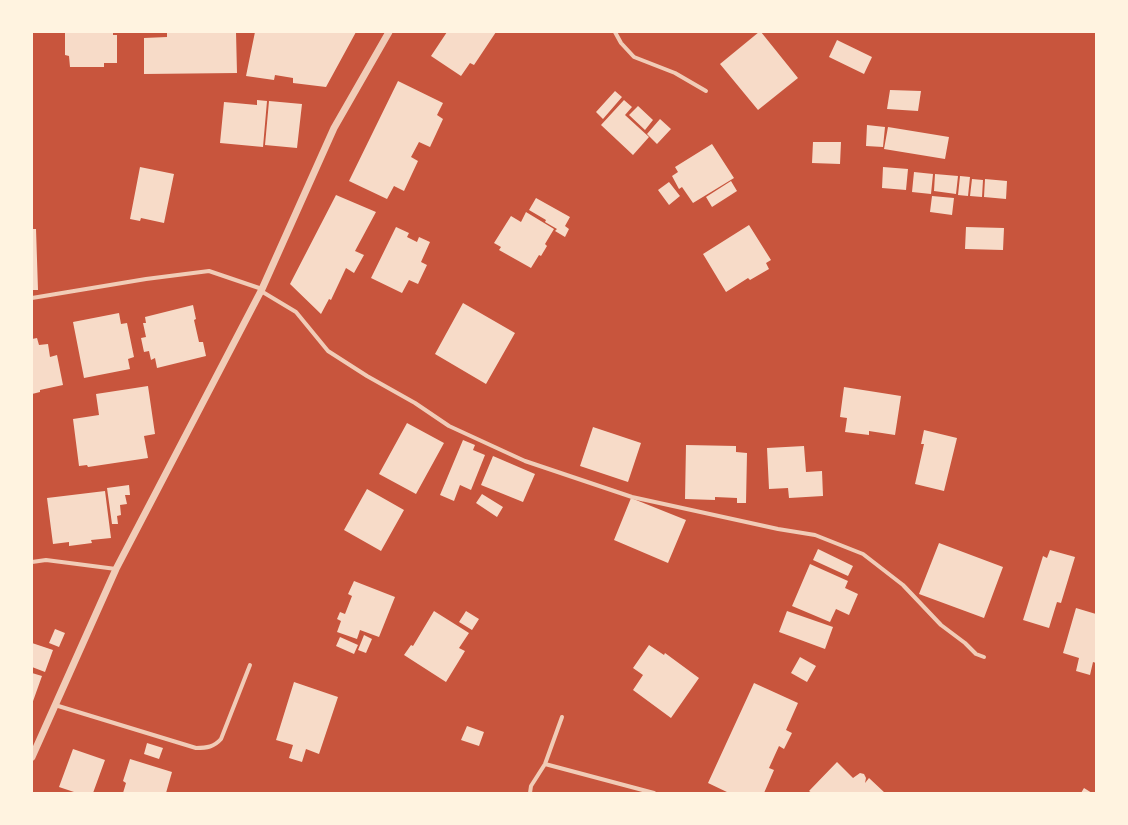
<!DOCTYPE html>
<style>
body{margin:0}
#map{position:relative;width:1128px;height:825px;overflow:hidden;background:#c8553d;font-family:Mulish,sans-serif}
canvas{display:block}
.frame{position:absolute;inset:0;border:33px solid #fff3e0;pointer-events:none}
</style>
<div id="map">
<canvas width="1128" height="825"></canvas>
<div class="frame"></div>
</div>
<script>
const c = document.querySelector('canvas').getContext('2d');
c.lineJoin = 'round';
function fillPath(path, color) { c.fillStyle = color; c.fill(path, 'evenodd'); }
function strokePath(path, color, width, dash) { c.strokeStyle = color; c.lineWidth = width; c.lineCap = dash ? 'butt' : 'round'; c.setLineDash(dash || []); c.stroke(path); }
fillPath(new Path2D(`
 M65,32H113V35H117V63H104V67H70L69,56L65,55Z
 M236,32L237,73L144,74V38L167,37V33Z
 M255,32H356L326,87L293,83V78L275,75L274,80L246,76Z
 M447,32H496L474,65L470,63L461,76L431,56Z
 M759,32H761L798,78L758,110L720,64Z
 M837,40L872,57L864,74L829,57Z
 M398,81L443,103L437,115L443,119L430,147L419,142L411,157L418,161L404,191L394,186L387,199L349,181Z
 M890,90L921,91L918,111L887,109Z
 M615,91L622,97L603,119L596,112Z
 M257,100L267,101L263,147L220,143L224,102L257,105Z
 M624,100L632,107L625,115L649,137L633,155L601,125Z
 M269,101L302,104L297,148L265,145Z
 M638,106L653,120L645,130L629,115Z
 M660,119L671,129L657,144L647,134Z
 M867,125L885,127L883,147L866,146Z
 M888,127L949,137L945,159L884,149Z
 M813,142H841L840,164L812,163Z
 M712,144L734,178L693,203L682,187L679,189L672,176L678,172L675,167Z
 M140,167L174,174L164,223L141,218L140,221L130,219Z
 M883,167L908,169L906,190L882,188Z
 M914,172L933,174L931,194L912,192Z
 M935,174L958,176L956,194L934,191Z
 M960,176L970,177L968,196L958,195Z
 M972,179L983,180L982,197L970,196Z
 M985,179L1007,181L1006,199L984,197Z
 M731,181L737,191L712,207L706,197Z
 M669,182L680,196L669,205L658,190Z
 M336,195L376,212L355,251L364,255L354,273L346,268L331,300L329,299L321,314L290,284Z
 M932,196L954,198L952,215L930,212Z
 M536,198L570,217L565,226L569,229L565,237L555,231L557,229L545,222L546,220L529,210Z
 M526,212L554,229L545,244L547,246L541,256L539,255L531,268L499,250L501,247L494,243L511,216L521,222Z
 M749,225L771,260L766,263L769,269L750,280L748,278L726,292L703,254Z
 M396,227L409,233L407,237L417,242L419,237L430,242L421,262L427,265L418,284L409,280L402,293L371,278Z
 M966,227L1004,228L1003,250L965,249Z
 M32,229H36L38,290H32Z
 M463,303L515,333L486,384L435,354Z
 M193,305L196,319L194,320L199,342H203L206,356L157,368L155,358L151,360L149,351L144,352L141,338L146,337L143,323H146L145,317Z
 M119,313L121,324L127,323L134,357L128,359L130,369L84,378L73,322Z
 M37,338L39,345L48,344L50,357L57,355L63,385L40,390V392L32,394V339Z
 M148,386L155,434L144,436L148,458L88,467L87,465L79,466L73,419L99,415L96,394Z
 M844,387L901,396L895,435L869,431V435L845,432L847,418L840,417Z
 M407,423L444,443L416,494L379,474Z
 M593,427L641,443L628,482L580,466Z
 M924,430L957,438L944,491L915,484L924,444H921Z
 M463,440L475,445L473,450L485,455L471,490L460,485L454,501L440,495Z
 M686,445L736,446V452L747,453L746,503H737V498L715,497V500L685,499Z
 M804,446L806,472L822,471L823,496L789,498L788,488L769,489L767,448Z
 M493,456L535,474L523,502L481,485Z
 M129,485L130,495H125L127,504L120,505L121,515L117,516L118,524H112L107,488Z
 M367,489L404,510L381,551L344,530Z
 M105,491L111,538L91,540L92,543L69,546V542L53,544L47,498Z
 M482,494L503,507L497,517L476,503Z
 M631,498L686,520L668,563L614,540Z
 M939,543L1003,567L984,618L919,594Z
 M818,549L853,566L848,576L813,560Z
 M1050,550L1075,557L1061,603L1057,602L1049,628L1023,620L1043,556L1047,558Z
 M810,564L848,581L845,588L858,594L849,615L836,609L830,622L792,606Z
 M354,581L395,597L379,637L360,630L357,639L337,632L341,621L337,619L340,612L345,614L352,596L348,594Z
 M1076,608L1096,614V663L1093,662L1090,675L1076,671L1079,658L1063,653Z
 M434,611L469,633L459,648L465,651L446,682L404,655L411,645L413,646Z
 M466,611L479,619L472,630L459,622Z
 M787,611L833,627L825,649L779,632Z
 M55,629L65,633L59,647L49,643Z
 M364,635L372,639L366,653L358,650Z
 M340,637L358,645L354,654L336,646Z
 M32,643L53,650L45,672L32,667Z
 M649,645L664,655L665,653L699,678L671,718L633,690L643,675L633,668Z
 M800,657L816,666L807,682L791,673Z
 M32,673L42,676L32,704Z
 M294,682L338,697L319,754L306,749L302,762L289,758L293,745L276,740Z
 M754,683L798,703L786,730L792,733L784,749L779,746L769,768L774,770L764,793H729L708,783Z
 M467,726L484,732L479,746L461,740Z
 M147,743L163,748L159,759L144,754Z
 M73,749L105,760L93,793H77L59,787Z
 M130,759L172,772L166,793H123L126,783L123,781Z
 M837,762L853,778L860,773L864,774L866,778L865,783L869,778L885,793H812L809,791Z
 M1084,788L1092,793H1081Z`), '#f7dbc8');
strokePath(new Path2D(`
 M615,32L621,43L634,57L675,73L706,91
 M261,291L296,312L328,351L367,376L415,403L449,426L525,461L632,497L778,529L815,535L863,554L903,585L941,625L965,643L976,654L984,657
 M32,298L146,279L209,271L262,289
 M32,562L46,560L116,569
 M55,705L196,748C207,748 214,747 221,739L250,665
 M545,764L654,793
 M530,793L531,786L545,764L562,717`), '#f1ccb7', 4);
strokePath(new Path2D(`
 M32,757L116,569L262,289L334,128L389,32`), '#f1ccb7', 7);
</script>
